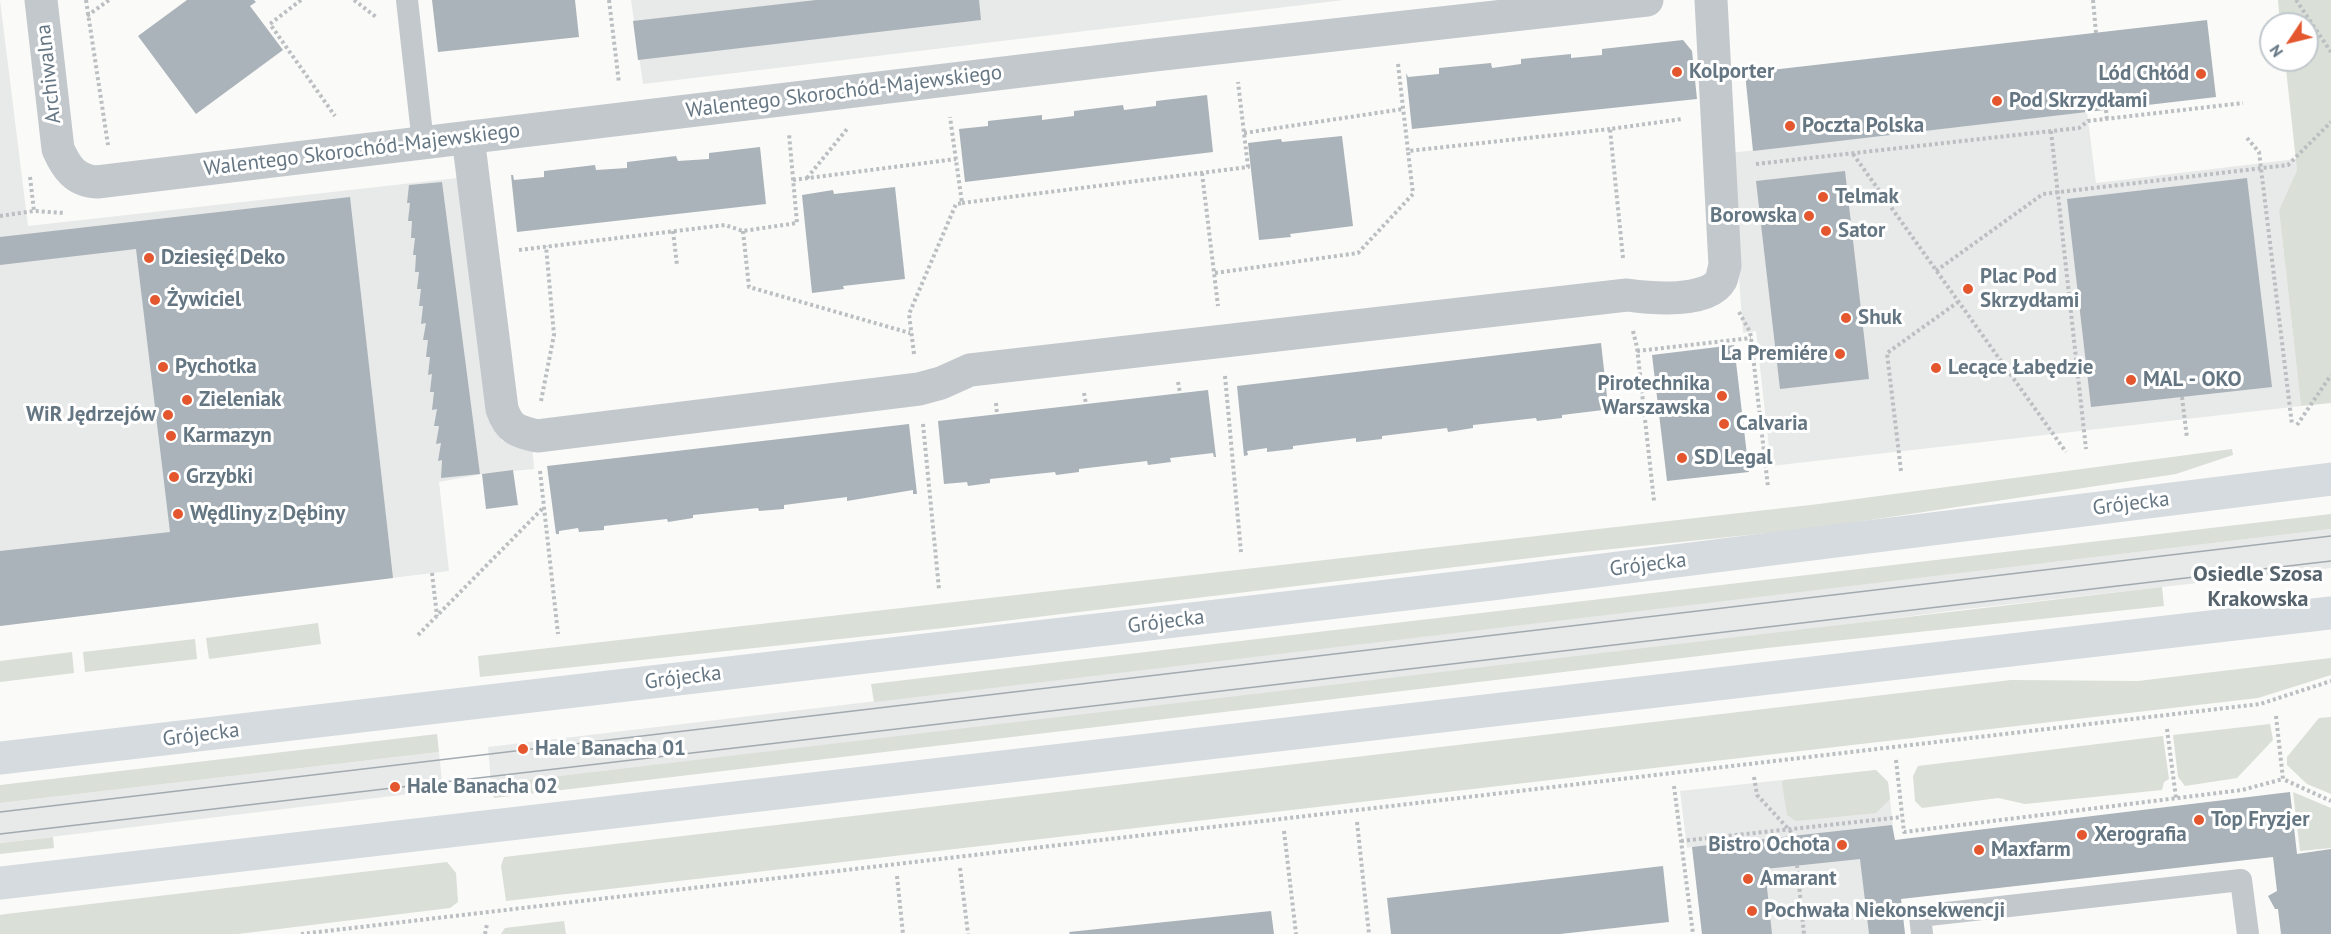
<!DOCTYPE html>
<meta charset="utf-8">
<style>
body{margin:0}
#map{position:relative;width:2331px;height:934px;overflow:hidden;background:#fafaf8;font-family:"PT Sans",sans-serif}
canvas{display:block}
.north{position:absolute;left:2259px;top:12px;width:60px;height:60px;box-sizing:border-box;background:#fff;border:2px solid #c1c8cd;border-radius:50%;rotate:235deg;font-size:16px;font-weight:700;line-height:24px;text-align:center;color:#657683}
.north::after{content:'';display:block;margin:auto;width:21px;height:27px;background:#e4572e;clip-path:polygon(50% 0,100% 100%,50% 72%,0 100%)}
</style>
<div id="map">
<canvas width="2331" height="934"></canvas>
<div class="north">N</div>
</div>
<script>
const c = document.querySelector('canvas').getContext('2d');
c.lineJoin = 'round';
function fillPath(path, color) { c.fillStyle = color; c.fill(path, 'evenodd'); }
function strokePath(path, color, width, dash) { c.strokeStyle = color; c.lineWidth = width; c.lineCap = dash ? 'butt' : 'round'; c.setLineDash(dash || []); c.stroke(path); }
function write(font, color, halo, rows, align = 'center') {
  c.font = font + ' "PT Sans",sans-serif'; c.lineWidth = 6; c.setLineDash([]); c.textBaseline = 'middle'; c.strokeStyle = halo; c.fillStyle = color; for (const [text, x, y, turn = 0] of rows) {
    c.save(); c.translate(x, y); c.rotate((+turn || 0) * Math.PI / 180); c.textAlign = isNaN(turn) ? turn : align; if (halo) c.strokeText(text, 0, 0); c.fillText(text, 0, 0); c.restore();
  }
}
fillPath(new Path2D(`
 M0,0L28,226L466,177L502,441L532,442L534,469L482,474L439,482L449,571L0,626Z
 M631,0H1344L643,84Z
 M2087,112L2096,183L2296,159L2297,170L2279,210L2301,406L1771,466L1756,331L1743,333L1730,153Z
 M2331,529V568L1958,610L1758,636L491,784L488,747Z
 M439,752L443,790L0,843V803Z
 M1876,770L1888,782L1905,934H1702L1692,847L1687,848L1680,791Z`), '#e8e9e9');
fillPath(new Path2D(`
 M2278,0H2331V403L2301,406L2279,210L2297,170L2285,60H2307V24H2280Z
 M2232,449L2233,455L2176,474L1817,528L1573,553L953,627L480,677L478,656L1819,504Z
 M2331,514V529L874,702L871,684Z
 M2162,587L2164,606L1767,648L494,798L491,784Z
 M318,623L321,644L209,659L206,638Z
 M195,639L197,659L85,672L83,652Z
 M72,652L74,673L0,682V661Z
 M2331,658V675L2258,698L506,901L501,866L504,857L2011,680L2138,681Z
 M2331,717V794L2307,784L2287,765V757L2319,718Z
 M2270,724L2273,740L2237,778L2185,786L2178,777L2173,735Z
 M437,734L439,752L0,803V785Z
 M2163,736L2169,779L2164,782L2162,790L2025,804L1998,798L1922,808L1915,801L1913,776L1918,766Z
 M1876,770L1888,782L1890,799L1876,813L1796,821L1787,815L1782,783L1784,780Z
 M2293,792L2331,808V848L2300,851Z
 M53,837L54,848L0,854V843Z
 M447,862L456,873L458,902L450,908L238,934H0V915L6,914Z
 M564,921L566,934H501L505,928Z`), '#dadfd7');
fillPath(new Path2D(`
 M187,0H254L256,2L250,6L283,50L196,114L138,36Z
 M432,0H575L579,37L438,52Z
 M816,0H979L981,20L638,60L633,21Z
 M2207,20L2216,97L1753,151L1745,73Z
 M1683,40L1692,51L1697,99L1412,129L1406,73L1408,77L1439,74V68L1491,63L1492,68L1521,64V59L1571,54V58L1602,55V49Z
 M1207,95L1213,152L965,182L959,129L988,126V121L1042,115V120L1074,116V111L1123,105L1124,110L1156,106V101Z
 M1342,136L1353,226L1290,234L1291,237L1259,240L1248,143L1281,139L1282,142Z
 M760,147L766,204L517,232L511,175H513L514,180L544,177V171L595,165L596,170L627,168V162L676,156L678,161L709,159V153Z
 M1845,171L1869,379L1780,389L1756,181Z
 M2247,178L2272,387L2091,407L2067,199Z
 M442,182L480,474L441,478L442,460L438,461L441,443L436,444L439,426H434L437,409L432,410L434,392H430L432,374L428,375L430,357H426L428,340H423L426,323L421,324L423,306H419L421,289H417L419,272H415L416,255H413L415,238H411L412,221H408L410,203H407L409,185Z
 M895,187L905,279L843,286L844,289L812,293L802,195L833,190L834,194Z
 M350,197L393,578L0,626V551L170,532L136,249L0,265V237Z
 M1601,343L1609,414L1603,415V410L1562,415V418L1537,421L1536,418L1473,425V428L1448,432L1447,428L1382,436V439L1356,442V438L1293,446V449L1267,452V448L1247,451L1248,455L1244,456L1237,386Z
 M1734,345L1749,472L1667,481L1652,355Z
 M1208,390L1216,457H1214L1213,453L1170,458L1171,462L1148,465L1147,461L1079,469V472L1056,475L1055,472L990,479V483L968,486L967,482L944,484L938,421Z
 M909,424L917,494H913V490L847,501V497L784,505V509L759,511L758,508L693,515V518L668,522L667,519L604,526V530L579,532L578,528L559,531V534H556L547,466Z
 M513,470L518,505L486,509L482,474Z
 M2290,792L2297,854L2331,849V934H2281L2278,909H2275L2268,896L2277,891L2273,857L1901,899L1905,934H1869L1860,859L1765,869L1772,934H1702L1692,847L1892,825L1895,840Z
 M1663,866L1669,922L1560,934H1391L1387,898Z
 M1271,911L1274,934H1070L1069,932Z`), '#aab3b9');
strokePath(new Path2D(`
 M86,0L108,145
 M301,0L270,24L335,116
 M354,0L376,17
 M609,0L619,83
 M2093,0L2096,33
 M2296,0L2331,52
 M87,16L109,0
 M1398,64L1408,151L1610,129
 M2106,110L2107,120
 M2051,131L2086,449
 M1244,133L1403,109
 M2247,138L2259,152L2292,425
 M1853,154L2066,452
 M1756,164L2079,128L2088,121L2243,103
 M1202,173L1218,306
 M30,177L34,211L65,213
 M807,178L847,129
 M793,180L956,159
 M962,203L1248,167L1238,82
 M0,216L34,211
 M673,231L677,265
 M743,231L749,287L910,333
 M519,250L725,225L743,231L797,223L789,134
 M1623,258L1610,129L1682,119
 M1936,271L2043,194L2288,165L2331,122
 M1215,273L1358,253L1413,194L1408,151
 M1739,312L1750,332L1751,338L1768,487
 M1633,331L1637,347L1654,501
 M1637,351L1751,338
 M914,354L909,314L956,204L962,203L950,117
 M1225,376L1241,552
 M1178,382L1180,393
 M1084,393L1086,404
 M2182,397L2187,438
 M541,401L554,335L546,246
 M996,403L997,414
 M923,424L939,589
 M2297,425L2331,375
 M540,471L558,634
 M1901,471L1887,353L1958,302
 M432,573L437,616
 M418,635L543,508
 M2276,716L2283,779L2331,801
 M2167,729L2176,798
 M1896,760L1904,832L2242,790L2283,779
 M1754,777L1757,795L1794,835
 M1674,786L1693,934
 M1357,822L1369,934
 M1284,831L1296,934
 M1681,841L1902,817
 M1797,865L1804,934
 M960,868L968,934
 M897,876L903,934
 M301,934L2260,704L2331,681
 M485,934L487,924`), '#bbbfc2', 4, [3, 3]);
strokePath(new Path2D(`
 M407,0L423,143
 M1922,934L1920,916L2241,880L2248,934`), '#c3c8cc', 22);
strokePath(new Path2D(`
 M41,0L58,149C66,167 75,181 97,182L1154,55L1647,0
 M468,137L502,409C509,429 516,431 537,436L919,389L941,383L970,370L1627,295C1649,298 1708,304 1721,280C1723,276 1723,270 1725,266L1711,0`), '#c3c8cc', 33);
strokePath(new Path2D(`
 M0,758L1491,584L2331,479
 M0,883L2331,613`), '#d6dbdf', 33);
strokePath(new Path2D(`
 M0,812L2331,536
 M0,834L2331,561`), '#a2aab0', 1.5);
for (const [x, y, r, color] of [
 [1677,72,6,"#e4572e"],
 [2201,74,6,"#e4572e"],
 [1997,101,6,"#e4572e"],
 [1790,126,6,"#e4572e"],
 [1823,197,6,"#e4572e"],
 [1809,216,6,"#e4572e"],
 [1826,231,6,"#e4572e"],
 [149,258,6,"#e4572e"],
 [1968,289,6,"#e4572e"],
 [155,300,6,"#e4572e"],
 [1846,318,6,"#e4572e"],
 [1840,354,6,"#e4572e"],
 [163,367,6,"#e4572e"],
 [1936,368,6,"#e4572e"],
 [2131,380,6,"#e4572e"],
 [1722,396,6,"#e4572e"],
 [187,400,6,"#e4572e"],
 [168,415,6,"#e4572e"],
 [1724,424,6,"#e4572e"],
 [171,436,6,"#e4572e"],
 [1682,458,6,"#e4572e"],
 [174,477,6,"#e4572e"],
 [178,514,6,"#e4572e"],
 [523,749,6,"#e4572e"],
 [395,787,6,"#e4572e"],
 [2199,820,6,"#e4572e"],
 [2082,835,6,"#e4572e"],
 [1842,845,6,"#e4572e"],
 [1979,850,6,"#e4572e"],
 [1748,879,6,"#e4572e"],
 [1752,911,6,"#e4572e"]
]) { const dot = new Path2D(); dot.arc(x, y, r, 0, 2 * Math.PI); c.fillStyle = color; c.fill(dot); strokePath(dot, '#fff', 2); }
write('bold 21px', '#657683', '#fff', [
 ["Kolporter",1689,72],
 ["Lód Chłód",2189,74,"right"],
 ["Pod Skrzydłami",2009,101],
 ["Poczta Polska",1802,126],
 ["Telmak",1835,197],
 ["Borowska",1797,216,"right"],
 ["Sator",1838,231],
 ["Dziesięć Deko",161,258],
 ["Plac Pod",1980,277],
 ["Skrzydłami",1980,301],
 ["Żywiciel",167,300],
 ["Shuk",1858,318],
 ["La Premiére",1828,354,"right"],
 ["Pychotka",175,367],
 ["Lecące Łabędzie",1948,368],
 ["MAL - OKO",2143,380],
 ["Pirotechnika",1710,384,"right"],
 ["Warszawska",1710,408,"right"],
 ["Zieleniak",199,400],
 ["WiR Jędrzejów",156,415,"right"],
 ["Calvaria",1736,424],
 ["Karmazyn",183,436],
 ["SD Legal",1694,458],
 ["Grzybki",186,477],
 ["Wędliny z Dębiny",190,514],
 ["Hale Banacha 01",535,749],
 ["Hale Banacha 02",407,787],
 ["Top Fryzjer",2211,820],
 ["Xerografia",2094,835],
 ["Bistro Ochota",1830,845,"right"],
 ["Maxfarm",1991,850],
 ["Amarant",1760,879],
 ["Pochwała Niekonsekwencji",1764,911]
], 'left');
write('21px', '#657683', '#fff', [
 ["Archiwalna",49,74,-96],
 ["Walentego Skorochód-Majewskiego",844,92,-7],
 ["Walentego Skorochód-Majewskiego",362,150,-7],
 ["Grójecka",2131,504,-7],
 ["Grójecka",1648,565,-7],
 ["Grójecka",1166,622,-7],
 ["Grójecka",683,678,-7],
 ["Grójecka",201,735,-7]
]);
write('bold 22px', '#57646e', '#fff', [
 ["Osiedle Szosa",2258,575],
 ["Krakowska",2258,600]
]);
</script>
